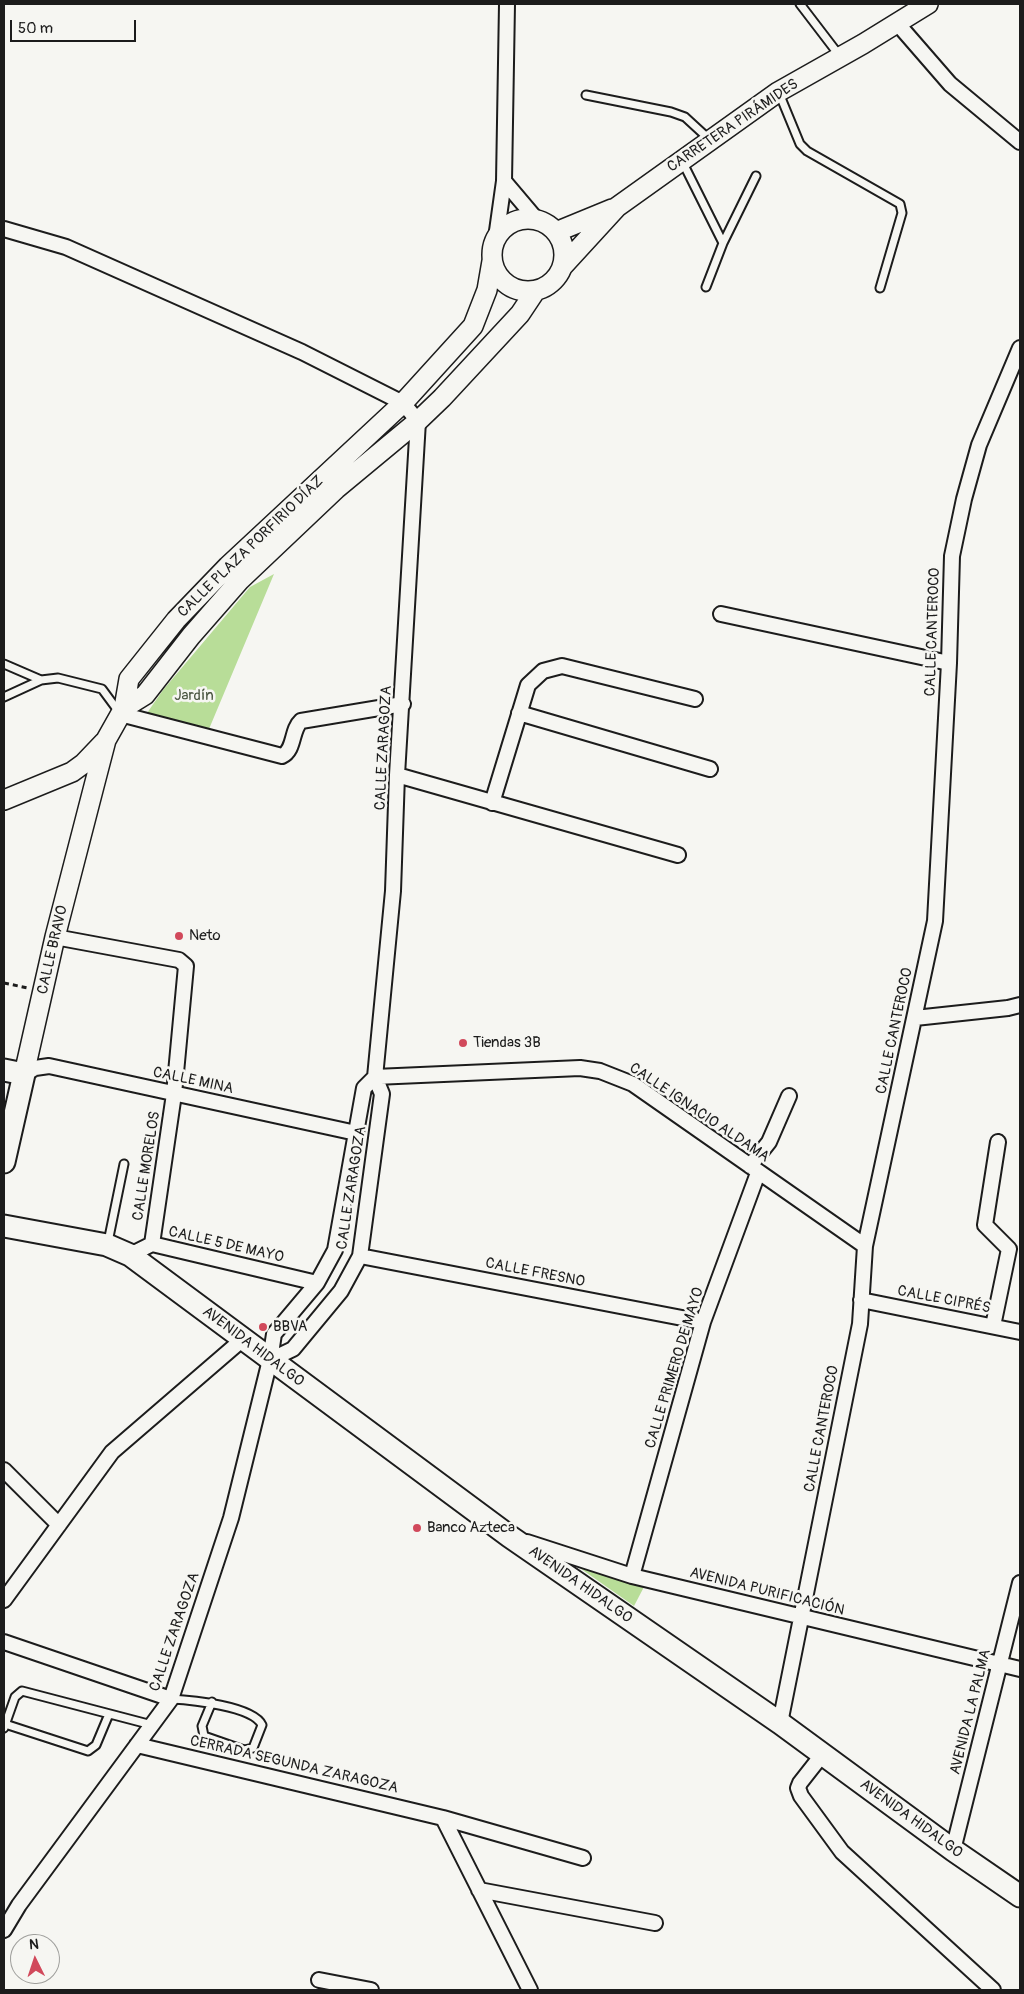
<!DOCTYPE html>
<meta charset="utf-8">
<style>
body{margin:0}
#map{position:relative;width:1024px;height:1994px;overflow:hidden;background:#f6f6f2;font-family:Pangolin,sans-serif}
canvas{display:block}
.frame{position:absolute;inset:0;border:5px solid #1c1c1c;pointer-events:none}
.north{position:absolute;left:10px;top:1934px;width:50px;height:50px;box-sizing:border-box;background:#f6f6f2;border:1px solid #9f9f9c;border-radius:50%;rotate:356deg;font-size:14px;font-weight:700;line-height:20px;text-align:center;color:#1c1c1c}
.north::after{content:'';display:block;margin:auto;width:18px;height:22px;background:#d1495b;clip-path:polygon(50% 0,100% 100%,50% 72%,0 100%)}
.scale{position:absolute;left:10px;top:20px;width:126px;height:22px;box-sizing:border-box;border:2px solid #1c1c1c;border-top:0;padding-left:6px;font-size:15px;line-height:18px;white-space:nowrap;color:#1c1c1c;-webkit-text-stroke:4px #f6f6f2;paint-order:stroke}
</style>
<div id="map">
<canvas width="1024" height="1994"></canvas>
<div class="frame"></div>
<div class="north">N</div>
<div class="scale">50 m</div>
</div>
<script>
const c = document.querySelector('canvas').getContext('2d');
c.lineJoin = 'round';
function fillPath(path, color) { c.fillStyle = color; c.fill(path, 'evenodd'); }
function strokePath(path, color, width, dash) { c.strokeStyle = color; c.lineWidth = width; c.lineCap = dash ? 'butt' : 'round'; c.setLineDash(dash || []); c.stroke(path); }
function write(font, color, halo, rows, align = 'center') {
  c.font = font + ' Pangolin,sans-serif'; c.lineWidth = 5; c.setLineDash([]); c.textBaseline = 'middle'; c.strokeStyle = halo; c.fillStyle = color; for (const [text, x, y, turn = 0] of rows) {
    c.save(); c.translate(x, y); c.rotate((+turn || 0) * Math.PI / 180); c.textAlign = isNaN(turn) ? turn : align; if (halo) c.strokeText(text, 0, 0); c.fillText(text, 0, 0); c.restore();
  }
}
fillPath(new Path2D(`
 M274,574L209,729L147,713L163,690L250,587Z
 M577,1566L645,1585L634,1606Z`), '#b8dd98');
const service = new Path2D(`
 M800,4L839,55
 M779,93L800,144L807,151L900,204L902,213L880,288
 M586,95L671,112L685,117L710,140
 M682,161L723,243L706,287
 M723,243L756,176
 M4,664L41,680
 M4,697L41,680L58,678L102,689L119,712
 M108,1242L124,1164
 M171,1699C191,1700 253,1706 262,1725L253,1748L244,1750L204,1736L202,1726L212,1702
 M5,1724L88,1751L96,1745L109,1714
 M4,1728L15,1697L22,1691L152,1725`);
const minor = new Path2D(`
 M897,23L950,84L1020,142
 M504,181L537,220
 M4,229L66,247L302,352L403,403L418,421L397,775L393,891L375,1077L382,1094L360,1256L341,1291L293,1349L270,1360
 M496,238L504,181L507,4
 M721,614L949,663
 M519,713L710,769
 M120,714L282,756C295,750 291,730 301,721L403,704
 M397,775L678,855
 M492,803L528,685L543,671L562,666L695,699
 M55,937L179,960L186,966L174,1094L152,1244
 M915,1018L1008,1008L1020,1005
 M24,1074L35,1068L49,1066L356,1133
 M375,1077L580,1068L600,1071L633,1084L865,1246
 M750,1166L769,1142L789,1096
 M130,1255L152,1244L317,1283
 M360,1256L703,1322
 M861,1300L1020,1332
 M993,1326L1009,1249L985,1225L998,1142
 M4,1470L59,1525
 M527,1542L632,1576L1020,1669
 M632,1576L703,1322L758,1173
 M4,1600L112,1452L243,1339
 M4,1642L171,1699
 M780,1723L860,1324L865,1246L935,921L949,663L952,556L964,499L979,445L1020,348
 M137,1745L443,1818L583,1858
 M822,1755L800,1783L798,1788L801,1796L842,1852L993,1990
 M443,1818L530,1990
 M953,1850L1020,1583
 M479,1890L655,1923
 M4,1930L19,1905L171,1699L231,1518L270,1360L274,1334L317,1283L335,1250L364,1088L375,1077
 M319,1980L371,1990`);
const secondary = new Path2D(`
 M492 255a36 36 0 1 1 72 0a36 36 0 1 1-72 0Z
 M556,232L612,209
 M562,267L617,207L778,92L863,44L928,4
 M124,708L145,695L191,636L240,580L336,489L418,421L442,398L520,314L536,290
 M4,800L72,772L83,764L104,742
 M24,1074L55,937L94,786L106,740L124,708L129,679L176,620L228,566L403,403L473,326L487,290L492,261`);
const primary = new Path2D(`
 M4,1070L24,1074L4,1162
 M4,1226L107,1245L130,1255L509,1536L780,1723L953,1850L1020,1896`);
strokePath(service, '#1c1c1c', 11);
strokePath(minor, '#1c1c1c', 18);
strokePath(secondary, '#1c1c1c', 22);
strokePath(primary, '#1c1c1c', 25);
strokePath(new Path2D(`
 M4,983L28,988`), '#1c1c1c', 3, [5, 4]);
strokePath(service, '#f6f6f2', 7);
strokePath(minor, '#f6f6f2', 14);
strokePath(secondary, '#f6f6f2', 19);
strokePath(primary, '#f6f6f2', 21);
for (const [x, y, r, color] of [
 [179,936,5,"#d1495b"],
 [463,1043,5,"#d1495b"],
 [263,1327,5,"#d1495b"],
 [417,1528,5,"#d1495b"]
]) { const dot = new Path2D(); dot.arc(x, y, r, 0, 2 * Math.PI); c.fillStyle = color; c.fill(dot); strokePath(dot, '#f6f6f2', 2); }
write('15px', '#1c1c1c', '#f6f6f2', [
 ["CARRETERA PIRÁMIDES",733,126,-34],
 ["CALLE PLAZA PORFIRIO DÍAZ",251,547,-44],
 ["CALLE CANTEROCO",933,632,-88],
 ["CALLE ZARAGOZA",384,748,-87],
 ["CALLE BRAVO",53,950,-77],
 ["CALLE CANTEROCO",895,1031,-78],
 ["CALLE MINA",193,1081,12],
 ["CALLE IGNACIO ALDAMA",699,1113,34],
 ["CALLE MORELOS",147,1166,-81],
 ["CALLE ZARAGOZA",352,1188,-81],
 ["CALLE 5 DE MAYO",226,1245,13],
 ["CALLE FRESNO",535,1273,11],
 ["CALLE CIPRÉS",944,1300,11],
 ["AVENIDA HIDALGO",253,1347,37],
 ["CALLE PRIMERO DE MAYO",675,1368,-73],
 ["CALLE CANTEROCO",822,1429,-79],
 ["AVENIDA HIDALGO",580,1585,35],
 ["AVENIDA PURIFICACIÓN",767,1592,14],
 ["CALLE ZARAGOZA",175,1632,-71],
 ["AVENIDA LA PALMA",971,1712,-76],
 ["CERRADA SEGUNDA ZARAGOZA",294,1765,13],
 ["AVENIDA HIDALGO",911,1819,36]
]);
write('15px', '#4b5641', '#f6f6f2', [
 ["Jardín",194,696]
]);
write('15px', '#1c1c1c', '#f6f6f2', [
 ["Neto",189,936],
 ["Tiendas 3B",473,1043],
 ["BBVA",273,1327],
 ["Banco Azteca",427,1528]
], 'left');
</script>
